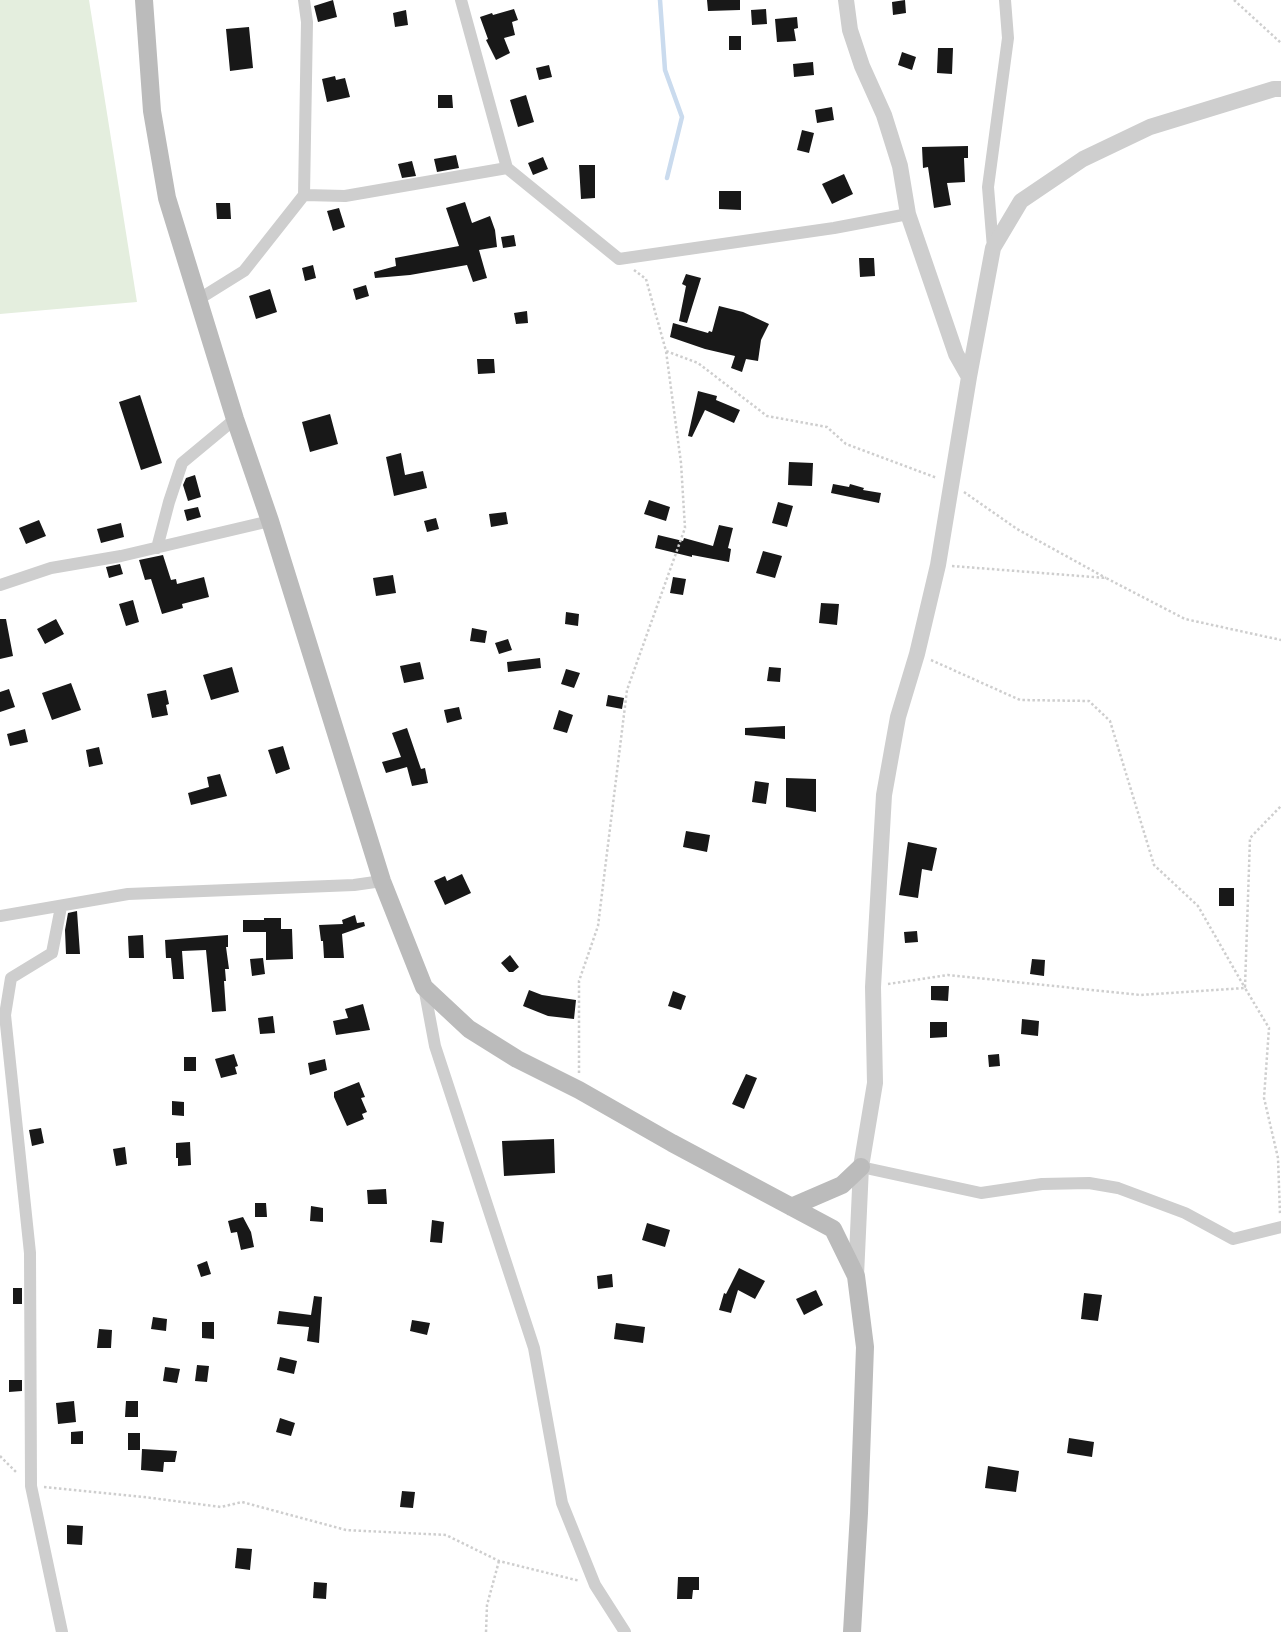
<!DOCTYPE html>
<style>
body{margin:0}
canvas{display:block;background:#fff}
</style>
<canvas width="1281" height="1632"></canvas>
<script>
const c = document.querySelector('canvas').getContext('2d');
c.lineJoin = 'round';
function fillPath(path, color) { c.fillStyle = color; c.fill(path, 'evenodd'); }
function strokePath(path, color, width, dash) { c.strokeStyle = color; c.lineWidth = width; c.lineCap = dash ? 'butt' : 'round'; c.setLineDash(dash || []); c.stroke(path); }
fillPath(new Path2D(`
 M0,0H89L137,302L0,314Z`), '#e4eede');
strokePath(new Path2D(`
 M660,0L665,70L682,117L667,178`), '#cadbee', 4.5);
fillPath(new Path2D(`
 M333,0L337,17L318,22L314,6Z
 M707,0H740V10L708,11Z
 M905,0L906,13L893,15L892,2Z
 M514,9L518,20L512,22L515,35L504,38L510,53L496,60L486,40L488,39L480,17L492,13L493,15Z
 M766,9L767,24L752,25L751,10Z
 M406,10L408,25L395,27L393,13Z
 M797,17L798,28L794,29L796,41L777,42L775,19Z
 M249,27L253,68L230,71L226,29Z
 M729,36H741V50H729Z
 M938,48H953L952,74L937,73Z
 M902,52L916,57L912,70L898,65Z
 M813,62L814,75L794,77L793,64Z
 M549,65L552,77L539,80L536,68Z
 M335,76L336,80L345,78L350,97L327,102L322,79Z
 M438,95H452L453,108H438Z
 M526,95L534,122L518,127L510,100Z
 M832,107L834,120L817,123L815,110Z
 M802,130L814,133L809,153L797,150Z
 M968,146V158H964L965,182L947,183L951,205L934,208L928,167L923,168L922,147Z
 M456,155L459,168L437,172L434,159Z
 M543,157L548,169L533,175L528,163Z
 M412,161L416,176L402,178L398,164Z
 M579,165H595V198L581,199Z
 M844,174L853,194L832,204L822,184Z
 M719,191H741V210L719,209Z
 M465,202L472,223L490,216L495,230L497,247L479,250L487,278L473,282L467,265L410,275L375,278L374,272L396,266L395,258L459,246L446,208Z
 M216,203H230L231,219H217Z
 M339,208L345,227L333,231L327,211Z
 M514,235L516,246L503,248L501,237Z
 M859,258H874L875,276L860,277Z
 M313,265L316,278L305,281L302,268Z
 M686,274L701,278L687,323L679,321L686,286L682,284Z
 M366,285L369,296L356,300L353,289Z
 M270,289L277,312L256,319L249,296Z
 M719,306L743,312L769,324L761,340L758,361L746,359L742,372L731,368L735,356L705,349L670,337L673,323L708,333L709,331L712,332Z
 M527,311L528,323L516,324L514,313Z
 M477,359H494L495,373L478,374Z
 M698,391L717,396L716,400L740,410L734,423L705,410L692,437L688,436Z
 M140,395L162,463L141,470L119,402Z
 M330,414L338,444L310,452L302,422Z
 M401,453L405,475L423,471L427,488L394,496L386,457Z
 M789,462L813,463L812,486L788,485Z
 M195,475L201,497L188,501L183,485L186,478Z
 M833,484L849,487L850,484L864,488L863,490L881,493L879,503L831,493Z
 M649,500L670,507L666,521L644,514Z
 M778,502L793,506L787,527L772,523Z
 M198,507L201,517L187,521L184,510Z
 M506,512L508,524L491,527L489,514Z
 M436,518L439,529L427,532L424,521Z
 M39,520L46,536L26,544L19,528Z
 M121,523L124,537L101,543L97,529Z
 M719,525L733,528L728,548L731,549L729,562L692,555V557L655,548L658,535L683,541L684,538L713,546Z
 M763,551L782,556L775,578L756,573Z
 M163,555L171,580L176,579L177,584L204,577L209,597L182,604L183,608L162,614L151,579L145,580L139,560Z
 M120,564L123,574L109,578L106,567Z
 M393,575L396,593L376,596L373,578Z
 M673,577L686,579L683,595L670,593Z
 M133,600L139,622L126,626L119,604Z
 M821,603L839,604L837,625L819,623Z
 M566,612L579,614L578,626L565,624Z
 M0,619H6L13,656L0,659Z
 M56,619L64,634L45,644L37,629Z
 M472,628L487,631L485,643L470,641Z
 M508,639L512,650L499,654L495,643Z
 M540,658L541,668L508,672L507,662Z
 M420,662L424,679L404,683L400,666Z
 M232,667L239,692L211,700L203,675Z
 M769,667L781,668L780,682L767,681Z
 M566,669L580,673L574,688L561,684Z
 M71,683L81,710L52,720L42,693Z
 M9,689L15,707L0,712V692Z
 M166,690L169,704L166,705L168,715L152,718L147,694Z
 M608,695L624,698L622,709L606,706Z
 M459,707L462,719L447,723L444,710Z
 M559,710L573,715L567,733L553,729Z
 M785,726V739L745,735V728Z
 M407,728L421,769L425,768L428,783L412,786L407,767L386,773L382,762L401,757L392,733Z
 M25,729L28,742L10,746L7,734Z
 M283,746L290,769L276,774L268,750Z
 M99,747L103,764L89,767L86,750Z
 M220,774L227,796L191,805L188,793L209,787L207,777Z
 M786,778L816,779V812L786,807Z
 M755,781L769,783L766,804L752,802Z
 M686,831L710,835L707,852L683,847Z
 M908,842L937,848L932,871L922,869L918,898L899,895Z
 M462,874L471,893L445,905L434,881L445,876L447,881Z
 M1219,888H1234V906H1219Z
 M77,911L80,954H66L65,930L68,913Z
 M355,915L357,923L364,922L365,926L342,934L344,958H324L323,941H321L319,925L343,924L342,920Z
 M264,918H281V929H292L293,959L266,960V932H243V920H264Z
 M917,931L918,942L905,943L904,932Z
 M143,935L144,958H129L128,936Z
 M228,935V947H226L229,969H225L226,981H224L226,1011L212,1012L206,950L182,951L184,979H173L171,958H166L165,940Z
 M510,955L519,967L513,972H509L501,963Z
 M263,958L265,974L252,976L250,959Z
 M1032,959L1045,960L1044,976L1030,974Z
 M931,986H949L948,1001L931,1000Z
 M529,990L542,995L576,1000L574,1019L548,1016L523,1006Z
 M673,991L686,996L681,1010L668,1006Z
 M363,1004L370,1030L336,1035L333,1021L348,1018L345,1009Z
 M273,1016L275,1033L260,1034L258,1018Z
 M1022,1019L1039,1021L1038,1036L1021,1034Z
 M930,1022H947V1037L930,1038Z
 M234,1054L238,1066L235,1067L237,1074L221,1078L215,1059Z
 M999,1054L1000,1066L989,1067L988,1055Z
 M184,1057H196V1071H184Z
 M325,1059L327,1070L310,1075L308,1063Z
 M746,1074L757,1078L744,1109L732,1104Z
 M359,1082L365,1097L361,1098L367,1112L362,1114L364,1119L347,1126L334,1097V1092Z
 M172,1101L184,1102V1116L172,1115Z
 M41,1128L44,1143L32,1146L29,1130Z
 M554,1139L555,1173L504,1176L502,1141Z
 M190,1142L191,1165L178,1166V1158H176V1143Z
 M125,1147L127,1164L116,1166L113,1149Z
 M386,1189L387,1204H368L367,1190Z
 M255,1203H266L267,1217H255Z
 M311,1206L323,1208V1222L310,1221Z
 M243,1217L251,1232L254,1247L241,1250L237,1232L231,1233L228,1221Z
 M432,1220L444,1222L442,1243L430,1242Z
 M647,1223L670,1230L665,1247L642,1240Z
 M207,1261L211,1274L201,1277L197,1265Z
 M739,1268L765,1281L755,1299L738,1290L731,1313L719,1310L724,1293L726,1294Z
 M612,1274L613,1287L598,1289L597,1276Z
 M13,1288H22V1304H13Z
 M816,1290L823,1305L804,1315L796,1299Z
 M1084,1293L1102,1295L1098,1321L1081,1319Z
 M314,1296L322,1297L319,1343L307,1341L309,1327L277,1324L279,1311L311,1315Z
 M153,1317L167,1319L166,1331L151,1329Z
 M412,1320L430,1323L427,1335L410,1331Z
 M202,1322H214V1339L202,1338Z
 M616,1323L645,1327L643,1343L614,1339Z
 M99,1329L112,1330L111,1348H97Z
 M280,1357L297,1361L294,1374L277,1370Z
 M197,1365L209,1366L207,1382L195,1381Z
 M165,1367L180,1369L177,1383L163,1381Z
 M9,1380H22V1391L9,1392Z
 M74,1401L76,1422L58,1424L56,1403Z
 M126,1401H138V1417H125Z
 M280,1418L295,1423L291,1436L276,1432Z
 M83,1431V1444H71V1432Z
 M128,1433H140V1450H128Z
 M1069,1438L1094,1442L1092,1457L1067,1453Z
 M142,1449L177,1451L175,1462H164L163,1472L141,1470Z
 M988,1466L1019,1471L1016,1492L985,1488Z
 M402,1491L415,1492L413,1508L400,1507Z
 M67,1525L83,1526L82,1545L67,1544Z
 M237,1548L252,1549L250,1570L235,1568Z
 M678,1577H699V1590H693L692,1599H677Z
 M314,1582L327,1583L326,1599L313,1598Z`), '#181818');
strokePath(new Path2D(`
 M1234,0L1281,43
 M634,270L646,279L666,351L698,363L767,416L827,427L846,444L937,478
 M964,492L1017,529L1106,578
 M952,566L1106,578L1185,619L1281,640
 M931,660L1020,700L1089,701L1110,721L1154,865L1198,906L1245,988
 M888,984L948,975L1140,995L1245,988L1269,1028L1264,1098L1278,1158L1280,1214
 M1245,987L1250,838L1281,806
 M579,1073V981L598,926L627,690L685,528L681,463L666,351
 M0,1456L17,1473
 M44,1487L144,1497L221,1507L242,1502L346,1530L446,1535L499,1561L580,1581
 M486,1632L487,1605L499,1561`), '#cecece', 2.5, [2.5, 2.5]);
strokePath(new Path2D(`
 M461,0L507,168
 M304,195L345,196L507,168L619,259L834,228L908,214
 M993,248L988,187L1008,38L1005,0
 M199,299L244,271L304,195L307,22L304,0
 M157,548L169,502L182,463L235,419
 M0,585L51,568L121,556L270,521
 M0,916L128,894L354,885L382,881
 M424,987L435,1046L534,1348L562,1503L595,1585L625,1632
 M5,1015L11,978L52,953L61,907
 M0,1016L5,1015L30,1253L31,1486L62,1632
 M861,1167L981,1193L1042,1184L1089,1183L1118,1188L1185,1213L1233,1239L1281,1227`), '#cecece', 12);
strokePath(new Path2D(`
 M846,0L850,30L862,66L884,115L900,166L908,214L956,354L969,377
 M856,1276L861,1167L875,1083L873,987L884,795L898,717L917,654L938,565L969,377L993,248L1021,201L1083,159L1150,127L1274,89H1281`), '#cecece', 16);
strokePath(new Path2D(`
 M144,0L152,111L167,198L235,419L270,521L382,881L424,987L469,1029L517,1059L579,1090L672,1143L833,1229L856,1276L865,1347L859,1513L852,1632
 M791,1207L842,1185L861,1167`), '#bbb', 18);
</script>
